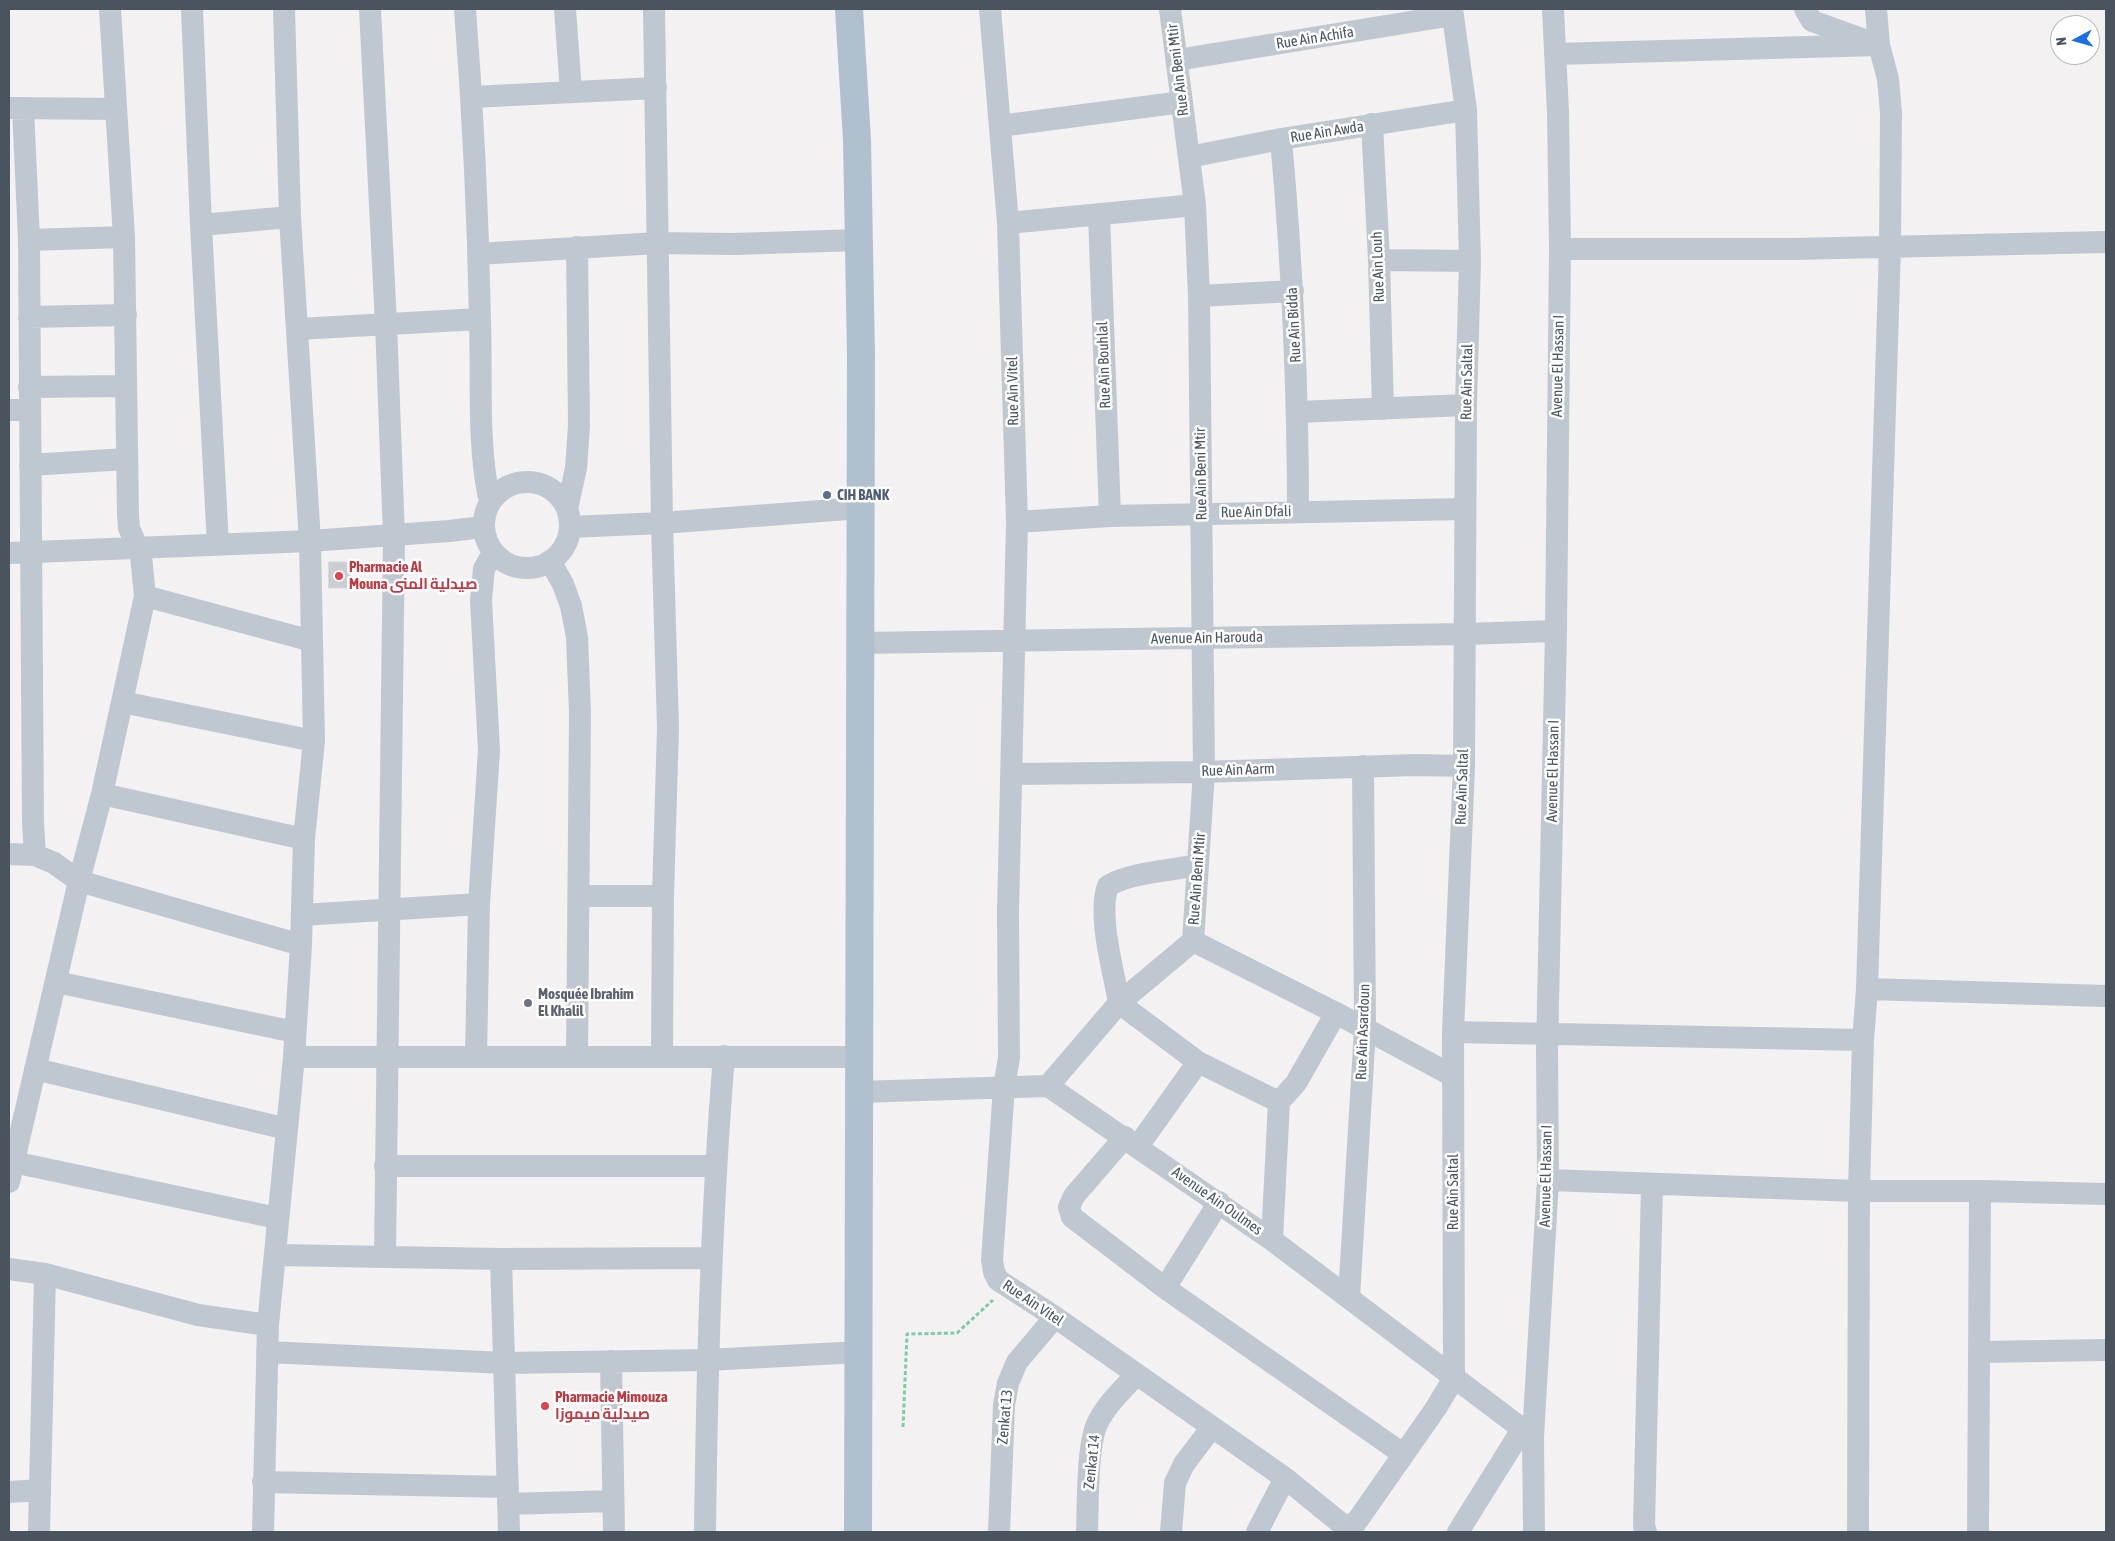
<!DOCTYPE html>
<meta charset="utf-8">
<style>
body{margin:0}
#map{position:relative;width:2115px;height:1541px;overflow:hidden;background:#f3f1f1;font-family:"Asap Condensed",sans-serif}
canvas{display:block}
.frame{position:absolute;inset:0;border:10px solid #49545f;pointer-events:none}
.north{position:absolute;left:2050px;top:15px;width:50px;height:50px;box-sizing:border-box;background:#fff;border:1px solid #b6bbbf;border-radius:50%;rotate:264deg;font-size:14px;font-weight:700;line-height:20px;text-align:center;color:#49545f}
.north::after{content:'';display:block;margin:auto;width:18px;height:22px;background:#1970e5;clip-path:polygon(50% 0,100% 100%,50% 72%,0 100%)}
</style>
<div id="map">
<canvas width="2115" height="1541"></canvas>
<div class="frame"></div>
<div class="north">N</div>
</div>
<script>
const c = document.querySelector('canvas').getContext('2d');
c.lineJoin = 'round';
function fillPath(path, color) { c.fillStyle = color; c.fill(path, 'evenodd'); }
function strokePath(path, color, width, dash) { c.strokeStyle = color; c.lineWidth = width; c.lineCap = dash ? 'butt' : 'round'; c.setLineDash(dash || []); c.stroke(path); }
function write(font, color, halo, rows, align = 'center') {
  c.font = font + ' "Asap Condensed",Cairo,sans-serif'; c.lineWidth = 5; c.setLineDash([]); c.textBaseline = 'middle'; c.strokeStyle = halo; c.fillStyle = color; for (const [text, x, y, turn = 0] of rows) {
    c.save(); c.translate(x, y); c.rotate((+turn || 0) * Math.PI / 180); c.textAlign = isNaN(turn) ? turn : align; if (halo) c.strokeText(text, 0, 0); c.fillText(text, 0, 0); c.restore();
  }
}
const building = new Path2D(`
 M329,562H351V588H329Z`);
fillPath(building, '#cbcdd3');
strokePath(building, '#d5d7dc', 1);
strokePath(new Path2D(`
 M903,1427L907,1334L957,1333L993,1300`), '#78cea5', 3, [4, 2.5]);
strokePath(new Path2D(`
 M192,9L201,225L218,545
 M370,9L386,323L394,536L385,1257
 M465,9C473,112 478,216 480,320C482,378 477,447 490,502
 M565,9L571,92
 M654,9L662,523L668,728L663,896L662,1057
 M990,9L1008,223L1017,522L1008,912L1009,1058L1004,1087L992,1260L994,1272L998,1280L1055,1317L1285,1478L1343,1525L1355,1524L1436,1408L1454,1378L1453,1032L1464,766L1466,405L1470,261L1466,110L1452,9
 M1170,9L1195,205L1199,296L1204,772L1193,941
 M1805,9L1812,21L1879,45L1888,79L1891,113L1890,247L1867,989L1863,1040L1859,1191L1858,1532
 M1555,54L1879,45L1876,9
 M1177,60L1453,15
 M472,97L656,88
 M9,108L116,109
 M23,108L29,240L33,823L35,855L54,863L79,881L301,945
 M1372,124L1379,260L1383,409
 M1000,126L1182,102
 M1281,139C1292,263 1298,387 1298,511
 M1189,157L1281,139L1466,110
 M1099,215L1110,516
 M1008,223L1195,205
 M201,225L290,217
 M29,240L124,237
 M1560,249H1793L2106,242
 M478,254L657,243L734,244L859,240
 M1379,260L1470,261
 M1199,296L1293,291
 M29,317L126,315
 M298,329L480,319
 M29,387L126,386
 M9,410H30
 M1298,412L1466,405
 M30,465L126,459
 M484 525a43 43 0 1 1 86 0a43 43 0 1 1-86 0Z
 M567,509L576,468L579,426L577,247
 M1017,522L1110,516L1465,509
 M570,527L662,523L861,508
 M9,553L310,541L449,531L483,527
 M550,561L563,584L571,606L577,637L580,713L577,1056
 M145,596L312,641
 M859,643L1464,634L1556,631
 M122,702L314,741
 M1012,774L1204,772L1415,765L1464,766
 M102,794L304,839
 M9,854L35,855
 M1198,865C1173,870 1128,873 1108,886C1097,915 1114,972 1119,1003L1198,1062L1279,1102
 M580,896H663
 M302,915L479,904
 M1193,941L1336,1013L1453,1076
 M56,982L295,1032
 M1867,989L2106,996
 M1453,1032L1863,1040
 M294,1057H860
 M476,1057L479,904L489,750L481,600L484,569L493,553
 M35,1069L287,1129
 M1048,1086L1119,1003L1193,941
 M859,1092L1048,1086L1272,1240L1533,1437
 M1125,1137L1074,1196L1069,1207L1072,1217L1165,1288L1403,1454
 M1138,1146L1198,1062
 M13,1162L277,1218
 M385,1166H715
 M1548,1180L1859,1191H1980L2106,1194
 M9,1182L79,881L102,794L145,596L141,556L129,528L128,515L124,237L110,9
 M1272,1240L1279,1102L1296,1083L1336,1013
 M276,1255L501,1259
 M9,1269L45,1274L198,1315L268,1325
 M1165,1288L1219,1202
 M1349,1297L1365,1029L1363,766
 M267,1352L505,1363L707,1360L860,1352
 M1981,1352L2106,1350
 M611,1361L614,1532
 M263,1482L508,1487
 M9,1492L40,1490
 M508,1504L613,1501
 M39,1532L45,1274
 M263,1532L268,1325L294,1057L301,945L304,839L314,741L310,541L290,217L284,9
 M509,1532L501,1259L711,1258
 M705,1532C707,1373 711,1215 724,1056
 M999,1532L1004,1405L1008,1383L1017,1362L1055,1317
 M1087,1532C1088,1506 1087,1446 1097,1424C1106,1405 1122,1390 1136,1375
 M1171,1532L1175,1483L1184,1464L1212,1427
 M1257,1532L1285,1478
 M1458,1532L1523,1428
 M1534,1532L1533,1437L1548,1180L1547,1050L1556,631L1560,249L1558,112L1553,9
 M1646,1532L1644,1526L1652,1185
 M1978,1532L1980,1191`), '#bfc8d0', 22);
strokePath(new Path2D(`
 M849,9L857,140L861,355L858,1532`), '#b1c0cf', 28);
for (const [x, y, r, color] of [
 [827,495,5,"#5c6f8a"],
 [339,576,5,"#e0444e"],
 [528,1003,5,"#6b7280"],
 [545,1406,5,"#e0444e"]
]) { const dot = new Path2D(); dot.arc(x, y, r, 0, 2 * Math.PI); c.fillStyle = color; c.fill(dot); strokePath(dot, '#fff', 2); }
write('15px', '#49545f', '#fff', [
 ["Rue Ain Achifa",1315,38,-9],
 ["Rue Ain Beni Mtir",1178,70,-97],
 ["Rue Ain Awda",1327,132,-9],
 ["Rue Ain Louh",1378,267,-92],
 ["Rue Ain Bidda",1294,325,-93],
 ["Rue Ain Bouhlal",1104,365,-92],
 ["Avenue El Hassan I",1558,366,-89],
 ["Rue Ain Saltal",1467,382,-89],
 ["Rue Ain Vitel",1013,391,-91],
 ["Rue Ain Beni Mtir",1201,474,-91],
 ["Rue Ain Dfali",1256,512,-1],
 ["Avenue Ain Harouda",1207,638,-1],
 ["Rue Ain Aarm",1238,770,-2],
 ["Avenue El Hassan I",1553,771,-89],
 ["Rue Ain Saltal",1462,787,-88],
 ["Rue Ain Beni Mtir",1197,879,-86],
 ["Rue Ain Asardoun",1363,1032,-88],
 ["Avenue El Hassan I",1546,1176,-89],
 ["Rue Ain Saltal",1453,1192,-90],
 ["Avenue Ain Oulmes",1217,1201,35],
 ["Rue Ain Vitel",1033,1303,34],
 ["Zenkat 13",1005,1417,-85],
 ["Zenkat 14",1092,1462,-84]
]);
write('bold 15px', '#4e5e75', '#fff', [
 ["CIH BANK",837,495]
], 'left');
write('bold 15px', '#be3a42', '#fff', [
 ["Pharmacie Al",349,567],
 ["Mouna صيدلية المنى",349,584],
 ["Pharmacie Mimouza",555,1397],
 ["صيدلية ميموزا",555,1414]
], 'left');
write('bold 15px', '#5b616d', '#fff', [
 ["Mosquée Ibrahim",538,994],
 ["El Khalil",538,1011]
], 'left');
</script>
